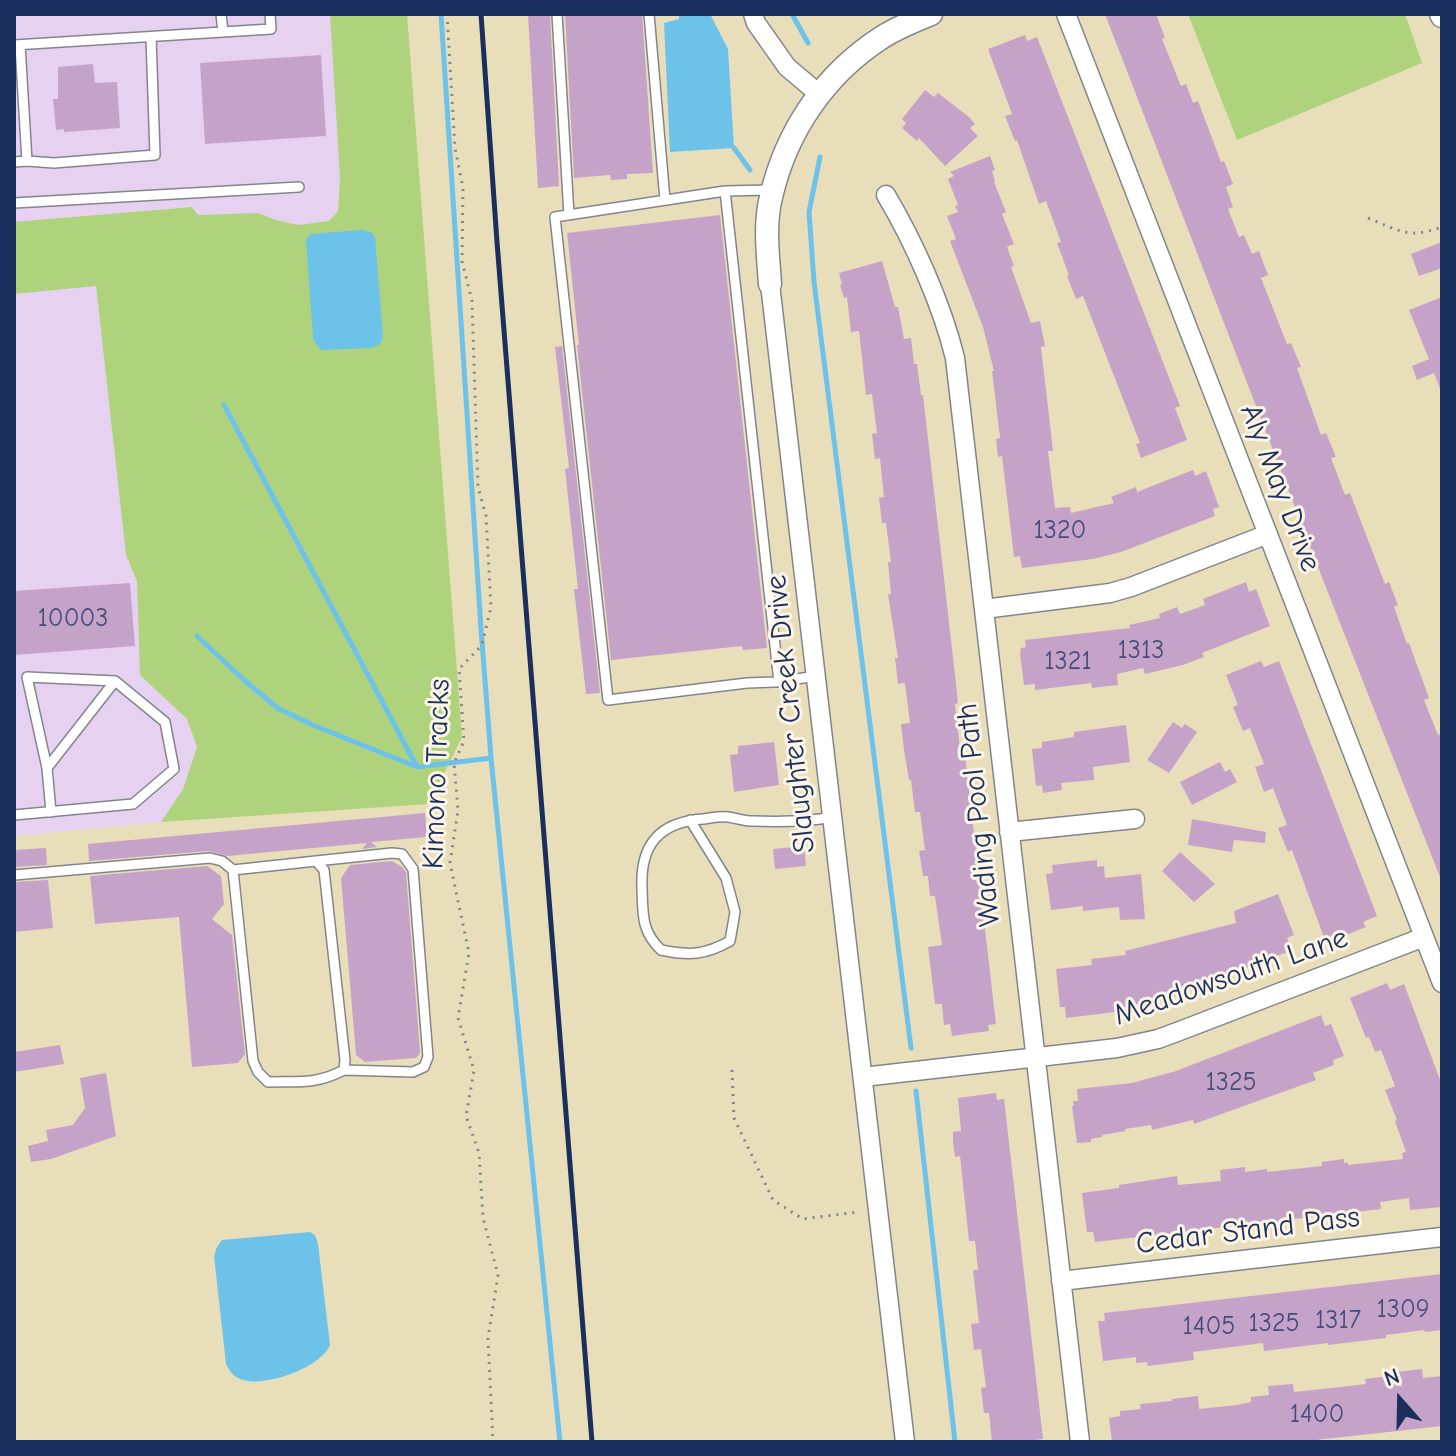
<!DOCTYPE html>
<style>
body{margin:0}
#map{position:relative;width:1456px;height:1456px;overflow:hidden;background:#e8deba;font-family:"Comic Neue",sans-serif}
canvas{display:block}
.frame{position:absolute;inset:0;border:16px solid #1b2f5e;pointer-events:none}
.north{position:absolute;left:1360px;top:1360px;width:80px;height:80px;-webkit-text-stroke:6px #fcf5e5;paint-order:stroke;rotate:340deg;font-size:22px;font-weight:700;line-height:32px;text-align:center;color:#1b2f5e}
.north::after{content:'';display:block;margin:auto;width:28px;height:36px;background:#1b2f5e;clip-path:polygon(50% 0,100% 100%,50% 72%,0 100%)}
</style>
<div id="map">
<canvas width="1456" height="1456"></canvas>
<div class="frame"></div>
<div class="north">N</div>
</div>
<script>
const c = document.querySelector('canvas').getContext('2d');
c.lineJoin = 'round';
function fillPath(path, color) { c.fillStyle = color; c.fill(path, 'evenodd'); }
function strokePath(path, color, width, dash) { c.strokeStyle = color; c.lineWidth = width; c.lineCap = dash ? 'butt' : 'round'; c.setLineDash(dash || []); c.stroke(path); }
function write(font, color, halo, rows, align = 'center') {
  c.font = font + ' "Comic Neue",sans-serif'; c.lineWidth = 6; c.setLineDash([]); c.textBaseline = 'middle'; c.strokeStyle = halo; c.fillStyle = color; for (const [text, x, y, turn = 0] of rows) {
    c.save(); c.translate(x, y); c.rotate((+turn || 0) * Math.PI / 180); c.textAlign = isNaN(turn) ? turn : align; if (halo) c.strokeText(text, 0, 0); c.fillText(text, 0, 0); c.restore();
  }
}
fillPath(new Path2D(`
 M14,14H330L340,178L338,211L329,221L298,225L276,220L258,213L197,215L192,207L14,222Z
 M96,285L126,555L137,581L140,675L187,719L197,747L183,790L161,822L14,836V294Z`), '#e6d2f0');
fillPath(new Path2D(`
 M330,14H407L462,737L429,804L161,822L183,789L197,747L187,719L140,675L137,581L126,555L96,286L14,294V222L192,207L198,215L258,213L276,220L298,225L329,221L338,211L340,178Z
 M1188,14H1405L1422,63L1237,140Z`), '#afd37c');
fillPath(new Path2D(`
 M679,14H710L728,49L734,148L670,152L664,23L679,19Z
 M362,230L371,232L375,237L383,337L380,344L372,348L322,350L316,345L313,338L306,240L310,234Z
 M310,1232L315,1235L318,1244L330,1345C321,1368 260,1390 238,1378C232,1375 229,1370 226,1364L214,1256L217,1247L222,1240Z`), '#6cc2e9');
strokePath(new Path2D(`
 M441,14L481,629L491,758L560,1442
 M792,14L808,43
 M734,148L750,170
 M820,157L809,212L814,282L911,1048
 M224,405L417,767
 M197,636L244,680L279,709L315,726L417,767L491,758
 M916,1091L955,1442`), '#6cc2e9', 5);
fillPath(new Path2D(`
 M528,14H550L559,186L538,188Z
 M565,14H642L653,173L627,174V179L611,180L610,175L574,178Z
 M1105,14H1156L1165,38L1162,39L1181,86L1186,84L1193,103L1198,101L1221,162L1224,161L1233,184L1226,187L1233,207L1228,209L1239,237L1244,235L1252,254L1259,251L1268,275L1261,278L1287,344L1291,343L1301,367L1297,368L1321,435L1326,433L1336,457L1331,458L1345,495L1350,493L1385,584L1389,582L1398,605L1394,607L1407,644L1409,643L1429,698L1424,700L1438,735L1442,734V882L1318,567Z
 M1025,35L1027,41L1037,37L1180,406L1175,408L1187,440L1141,458L1136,444L1140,443L1083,296L1076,299L1067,276L1069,275L1057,243L1061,242L1046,201L1039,204L1017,140L1015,141L1005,116L1012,114L988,49Z
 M321,55L326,136L205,144L200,63Z
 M93,64L95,83L117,82L120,128L64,132V129L56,130L53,99H58V67Z
 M925,90L934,97L938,93L969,117L975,124L970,128L978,136L945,166L919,138L917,141L902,128L906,123L902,119Z
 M990,156L995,170L992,171L995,181L994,182L1006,212L1002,214L1014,244L1007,247L1014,266L1011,267L1031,323L1040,321L1045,346L1041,347L1053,451H1048L1055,508L1070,507L1071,513L1114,503L1111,497L1136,487L1137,492L1193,470L1195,476L1206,471L1219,507L1213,509L1215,516L1121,552L1093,559L1022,568L1020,556L1014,557L1002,456L998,457L996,439L1000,438L992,371H994L983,327L950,241L956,239L947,216L958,212L955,206L958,205L948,179L954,176L950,172Z
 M720,215L767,648L743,650L742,646L611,660L577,345H579L567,233Z
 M1442,242V268L1419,276L1411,254Z
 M882,261L895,307H898L904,339L911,338L914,364H917L921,395H923L956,684L958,703L955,704L960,749L964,748L996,1024L988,1025L989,1031L952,1036L950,1024L944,1025L942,1004H935L928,947L942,945L935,896H930L928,876H923L919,851L925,850L920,812H915L911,780H909L904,750L901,724L910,723L905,683L898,684L895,658H898L888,594H891L888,562H891L886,523H882L879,498L884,497L880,458L875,459L872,434L877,433L872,394L866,395L859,331L851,332L847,297L844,298L840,285L842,284L839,273Z
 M1442,297V391H1441L1434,373L1417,380L1412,366L1429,359L1409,310Z
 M562,346L600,693L586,694L574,589H578L565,469L569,468L555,347Z
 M1246,582L1249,592L1256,589L1270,626L1202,653L1204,657L1183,665L1145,674L1143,668L1117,674L1118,685L1092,688L1091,683L1035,690V684L1024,685L1020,654L1021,648L1026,647L1025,640L1130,628L1129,625L1160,618L1159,614L1177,607L1180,614L1205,605L1203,599Z
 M130,583L135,646L14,655V591Z
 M1261,661L1264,667L1279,661L1377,916L1363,922L1366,927L1326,943L1292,850L1288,852L1278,828L1287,825L1273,788L1264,792L1255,767L1264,764L1250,728L1243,731L1233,707L1238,705L1226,675Z
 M1173,722L1182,728L1185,724L1197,732L1169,773L1147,760Z
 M1126,725L1130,762L1093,767L1094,780L1061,783L1062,790L1043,793L1042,785L1036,786L1032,749L1042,748V742L1074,737V732Z
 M774,742L779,785L734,792L730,755L738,754V746Z
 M1220,762L1225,772L1230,769L1237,782L1192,805L1180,782Z
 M425,813L427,837L371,842L377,847L362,849L367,843L227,856L209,851L89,861L88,844Z
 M1192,819L1266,832L1265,843L1234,840L1232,852L1188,845Z
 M804,846L806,866L775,869L773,849Z
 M46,848L47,865L14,867V850Z
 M1180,852L1215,884L1194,902L1162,871Z
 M1097,860V867L1104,866L1105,878L1141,874L1145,919L1120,920L1119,907L1083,911V906L1051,910L1046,874L1053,873L1052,865Z
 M392,861L402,867L406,872L420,1053L416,1058L365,1062L356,1055L341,878L350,865Z
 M207,866L221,876L224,904L212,919L232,935L245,1054L238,1063L192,1067L179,917L95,924L90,876Z
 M48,880L53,928L14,932V882Z
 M1278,894L1294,935L1287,938L1292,950L1169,998L1123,1009V1011L1066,1018L1065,1007H1060L1056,969L1092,965L1091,959L1126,955L1125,951L1236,923L1234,911Z
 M1387,983L1390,990L1404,984L1442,1085V1207L1410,1210L1409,1198L1380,1202L1381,1209L1095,1242L1093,1232H1087L1082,1193L1119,1188V1185L1177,1176L1178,1185L1221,1181L1220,1170L1245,1167V1172L1267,1169V1172L1322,1166V1162L1344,1159V1163L1348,1162V1165L1403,1159L1402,1153L1406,1152L1395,1121L1397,1120L1385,1090L1395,1086L1381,1050L1375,1052L1369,1037L1366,1038L1350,998Z
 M1321,1015L1325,1026L1331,1024L1344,1056L1333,1060L1334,1065L1313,1073L1316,1080L1194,1124L1193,1120L1152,1130L1151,1125L1125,1129V1131L1102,1135V1137L1091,1139V1142L1077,1143L1072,1106H1074L1073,1101H1078L1077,1089L1132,1083L1176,1071Z
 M60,1045L64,1064L14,1072V1052Z
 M106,1073L116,1136L51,1159L31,1162L28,1146L48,1141L46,1130L73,1125L85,1108L80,1078Z
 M996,1093L997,1100L1004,1099L1043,1439L1020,1442H992L989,1413H984L981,1388L986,1387L981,1349L974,1350L971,1324L979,1323L973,1270H978L975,1241H969L960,1156L955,1157L953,1142V1132L961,1131L958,1098Z
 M1442,1274V1330L1425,1332L1424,1330L1386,1335V1338L1328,1345V1343L1264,1351L1263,1343L1193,1352L1194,1360L1148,1366L1147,1362L1136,1363V1357L1103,1361L1098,1321H1105L1104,1313Z
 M1422,1369L1423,1378L1442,1376V1426L1298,1442H1112L1109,1418L1120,1416V1411L1141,1409L1140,1404L1172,1401V1399L1198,1396L1199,1409L1237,1405L1251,1402V1397L1269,1395L1268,1386L1293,1384L1294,1392L1340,1387L1366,1384L1365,1379L1397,1375V1372Z`), '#c5a3c9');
const service = new Path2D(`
 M221,14L223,32
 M557,14L569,215
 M649,14L665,200
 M14,45L271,29L270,14
 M27,161L54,163L155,155L151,37
 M14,162L27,161L20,45
 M771,190L725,191L779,682
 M725,191L555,217L608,700L747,683L775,682L817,676
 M14,203L299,187
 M51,812L47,768L115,681
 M14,815L133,804L174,769L165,722L115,681L27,677L47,768
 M690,820L726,878L735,912L730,941C705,955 690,956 661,950C641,931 643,914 642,888C640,844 660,822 703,819C711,818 720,816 728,817C736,818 744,821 752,821C779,822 806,822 833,817
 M316,861L392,853L402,854L413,869L428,1057L424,1067L413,1072L344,1070
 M14,875L210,858L222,861L233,870L316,861L324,870L345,1060L344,1070C315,1085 299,1081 268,1082L258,1072L253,1061L233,870`);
const minor = new Path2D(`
 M753,14L756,23L787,67L819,94
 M1066,14L1442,983
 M886,195C914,242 942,305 955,358L1080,1442
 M770,284L905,1442
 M984,609L1110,593L1131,587L1268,534
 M1009,832L1135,819
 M863,1077L1117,1048L1158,1039L1177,1032L1424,937
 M1061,1281L1442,1237`);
const tertiary = new Path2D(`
 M1441,14L1442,16
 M770,284C768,255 764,225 771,197C786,132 824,75 881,38C896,28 914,21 931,14`);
strokePath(service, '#82868c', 12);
strokePath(minor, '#82868c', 21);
strokePath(tertiary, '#82868c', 25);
strokePath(new Path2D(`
 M447,14L455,148L463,188L462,261L472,301L478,487L486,516L491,607L482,645L459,669L464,741L454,763L458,810L450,863L469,953L458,1018L474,1070L466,1116L479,1153L483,1218L498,1275L488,1338L493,1442
 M1368,218C1400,231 1408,239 1442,227
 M732,1070L734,1118L773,1200L803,1219L859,1212`), '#82868c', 3, [2, 6]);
strokePath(service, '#fff', 9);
strokePath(minor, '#fff', 18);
strokePath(tertiary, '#fff', 22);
strokePath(new Path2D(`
 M481,14L497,242L592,1442`), '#1b2f5e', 5);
write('26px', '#464c79', null, [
 ["1320",1060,531],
 ["10003",73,619],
 ["1313",1141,651],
 ["1321",1068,662],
 ["1325",1231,1083],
 ["1309",1403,1310],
 ["1317",1338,1321],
 ["1325",1274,1324],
 ["1405",1209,1327],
 ["1400",1317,1415]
]);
write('30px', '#1b2f5e', '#fcf5e5', [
 ["Aly May Drive",1280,488,69],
 ["Slaughter Creek Drive",791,714,-96],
 ["Kimono Tracks",437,774,-88],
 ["Wading Pool Path",979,815,-96],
 ["Meadowsouth Lane",1231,977,-19],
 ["Cedar Stand Pass",1248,1231,-7]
]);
</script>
